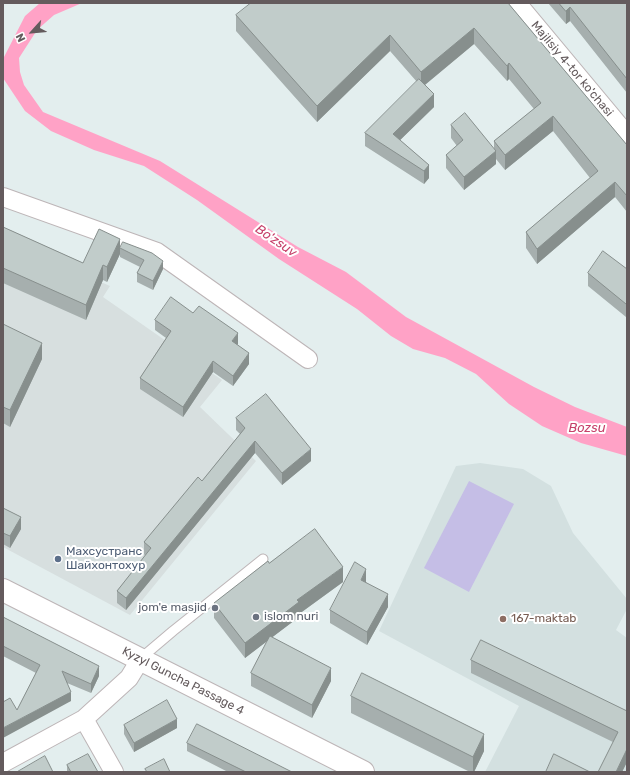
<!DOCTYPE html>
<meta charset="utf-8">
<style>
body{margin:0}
#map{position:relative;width:630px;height:775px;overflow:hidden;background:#e3eeee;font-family:Rubik,sans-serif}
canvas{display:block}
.frame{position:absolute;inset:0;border:4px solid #645b5d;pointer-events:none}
.north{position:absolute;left:12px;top:12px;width:40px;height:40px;-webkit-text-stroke:3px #fff;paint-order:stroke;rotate:243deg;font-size:11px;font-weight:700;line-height:16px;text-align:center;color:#645b5d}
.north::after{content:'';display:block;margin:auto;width:14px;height:18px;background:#645b5d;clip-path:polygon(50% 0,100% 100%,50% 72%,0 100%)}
</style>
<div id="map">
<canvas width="630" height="775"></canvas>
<div class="frame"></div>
<div class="north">N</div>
</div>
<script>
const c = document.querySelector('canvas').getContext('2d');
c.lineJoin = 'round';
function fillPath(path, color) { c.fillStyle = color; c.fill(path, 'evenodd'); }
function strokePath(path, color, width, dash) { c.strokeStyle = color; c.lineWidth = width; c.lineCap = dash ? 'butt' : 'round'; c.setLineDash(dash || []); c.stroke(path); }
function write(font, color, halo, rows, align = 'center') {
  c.font = font + ' Rubik,sans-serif'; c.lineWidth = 4; c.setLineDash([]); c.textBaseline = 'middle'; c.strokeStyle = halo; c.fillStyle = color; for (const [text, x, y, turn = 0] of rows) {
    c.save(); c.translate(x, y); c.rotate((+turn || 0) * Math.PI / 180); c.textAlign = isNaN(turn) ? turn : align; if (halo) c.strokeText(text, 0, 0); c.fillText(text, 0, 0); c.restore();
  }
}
fillPath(new Path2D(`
 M3,239L110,286L103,297L222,380L200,407L256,461L130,615L3,547Z`), '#d7dfdf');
fillPath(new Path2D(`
 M480,463L523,469L551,486L573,533L627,599V609L616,630L627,638V772H485L519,706L379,631L456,466Z`), '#d3e0e0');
fillPath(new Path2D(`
 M469,481L514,504L469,592L424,568Z`), '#c5bee6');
fillPath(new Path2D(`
 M40,3H82L54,15L37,30L19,58L20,72L24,85L43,112L160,161L298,247L346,272L406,317L534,387L575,407L627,427V456L581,443L542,426L509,404L476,374L445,358L413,349L391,336L357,309L279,259L197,200L144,166L94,150L51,131L25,111L3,78V59L25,16Z`), '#ffa2c6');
const service = new Path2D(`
 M140,659L173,631L263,559`);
const minor = new Path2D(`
 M517,3L627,135
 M3,197L157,252L308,359
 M84,719L114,772
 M3,763L84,719L129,678L140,660`);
const tertiary = new Path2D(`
 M3,590L363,772`);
strokePath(service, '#bdb5b7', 11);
strokePath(minor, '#bdb5b7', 20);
strokePath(tertiary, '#bdb5b7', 24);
strokePath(service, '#fff', 9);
strokePath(minor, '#fff', 18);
strokePath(tertiary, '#fff', 22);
fillPath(new Path2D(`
 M508,3L627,145V212L615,197L537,264L526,248V232L590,178L553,131L505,170L496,159V164L464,190L446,168V155L457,146L451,138V125L494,149V141L534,109L509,79L507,81L474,44L425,85L434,107L400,140L429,165V178L424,184L365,146V133L417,82L390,51L317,122L236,31V15Z
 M548,3H627V93L570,21L566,24Z
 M3,227L83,263L120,248L163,269L153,290L137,282V273L140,267L120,257V254L107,282L103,280L86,320L3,283Z
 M627,269V316L626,317L588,286V273Z
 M193,313L238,344L237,345L249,364L233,386L213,372L183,417L140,389V378L166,338L155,330V320Z
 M3,324L42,359L10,427L3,423Z
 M236,418L311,461L282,485L255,453L126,610L117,603V591L145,556L144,554V542L202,481L240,434L236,430Z
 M3,508L21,529L10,548L3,544Z
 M269,563L343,582L299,614V617L272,637L331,681L312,718L251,686V673L268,640L245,658L214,618V603Z
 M366,582L388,607L367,645L330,623V610Z
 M3,617L99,676L91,693L67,683L71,701L17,710L36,673L3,656Z
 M471,660L627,711V762L622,772L613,742L471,673Z
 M351,696L484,751L474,772H470L351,713Z
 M124,725L177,728L134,752L124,734Z
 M187,743L292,772H228L187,751Z
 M67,765L98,772H67Z`), '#a6afae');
fillPath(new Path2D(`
 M570,7V21L566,24V11Z
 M474,28V44L421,88V72Z
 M390,35V51L317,122V106Z
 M509,63V79L507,81V66Z
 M434,94V107L393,147V134Z
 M553,116V131L505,170V155Z
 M496,151V164L464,190V177Z
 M429,165V178L424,184V171Z
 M615,182V197L537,264V249Z
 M120,239V254L107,282V267Z
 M163,261V269L153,290V281Z
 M103,265V280L86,320V305Z
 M627,303V316L626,317V304Z
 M238,333V344L232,352V341Z
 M42,343V359L10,427V410Z
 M249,353V364L233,386V376Z
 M213,361V372L183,417V407Z
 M255,441V453L126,610V598Z
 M311,449V461L282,485V473Z
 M21,517V529L10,548V536Z
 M343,567V582L299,614V617L245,658V643L297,600Z
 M366,569V582L361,593V580Z
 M388,594V607L367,645V632Z
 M99,666V676L91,693V684Z
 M331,668V681L312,718V705Z
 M71,692V701L3,738V728Z
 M177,719V728L134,752V743Z
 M484,734V751L474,772H473V757Z
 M627,749V762L622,772H616Z`), '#878f8d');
const building = new Path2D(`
 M251,3H508L627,145V196L615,182L537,249L526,232L598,171L553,116L505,155L494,141L541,103L509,63L507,66L474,28L421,72L390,35L317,106L236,15Z
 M559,3H627V79L570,7L566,11Z
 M419,79L434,94L393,134L429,165L424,171L365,133Z
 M465,113L496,151L464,177L446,155L463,140L451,125Z
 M3,227L83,263L99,229L120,239L107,267L103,265L86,305L3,268Z
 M123,242L152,253L163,261L153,281L137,273L144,260L120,248Z
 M603,251L627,269V303L626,304L588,273Z
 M171,297L193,313L199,306L238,333L232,341L249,353L233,376L213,361L183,407L140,378L171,331L155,320Z
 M3,324L42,343L10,410L3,407Z
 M266,394L311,449L282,473L255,441L126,598L117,591L151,548L144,542L198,477L202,481L245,428L236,418Z
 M3,508L21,517L10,536L3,533Z
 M315,529L343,567L297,600L299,602L245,643L214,603L268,561L269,563Z
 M355,562L366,569L361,580L388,594L367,632L330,610Z
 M3,617L99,666L91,684L62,671L71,692L3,728V702L10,698L17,710L40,665L3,646Z
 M270,636L331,668L312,705L251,673Z
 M481,640L627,711V749L616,772H598L618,732L471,660Z
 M362,673L484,734L473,757L351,696Z
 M167,700L177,719L134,743L124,725Z
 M197,724L292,772H246L187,743Z
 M88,754L98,772H71L67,765Z
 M554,754L590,772H546Z
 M45,756L53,772H17Z
 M164,759L170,772H147L145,769Z`);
fillPath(building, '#c1ccca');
strokePath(building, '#878f8d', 1);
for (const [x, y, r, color] of [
 [58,559,4,"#5c6f8a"],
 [215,608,4,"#6b7280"],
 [256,617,4,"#6b7280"],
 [503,619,4,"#8d6e63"]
]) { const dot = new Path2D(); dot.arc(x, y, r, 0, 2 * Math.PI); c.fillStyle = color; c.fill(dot); strokePath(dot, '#fff', 1.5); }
write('12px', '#645b5d', '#fff', [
 ["Majlisiy 4-tor ko'chasi",572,69,50],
 ["Kyzyl Guncha Passage 4",183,681,27]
]);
write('12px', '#4e5e75', '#fff', [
 ["Махсустранс",66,552],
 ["Шайхонтохур",66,566]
], 'left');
write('12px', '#5b616d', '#fff', [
 ["jom'e masjid",207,608],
 ["islom nuri",264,617,"left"]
], 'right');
write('12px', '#785e54', '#fff', [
 ["167-maktab",511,619]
], 'left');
write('italic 13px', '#c6416a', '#fff', [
 ["Bo'zsuv",276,241,34],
 ["Bozsu",587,428]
]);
</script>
